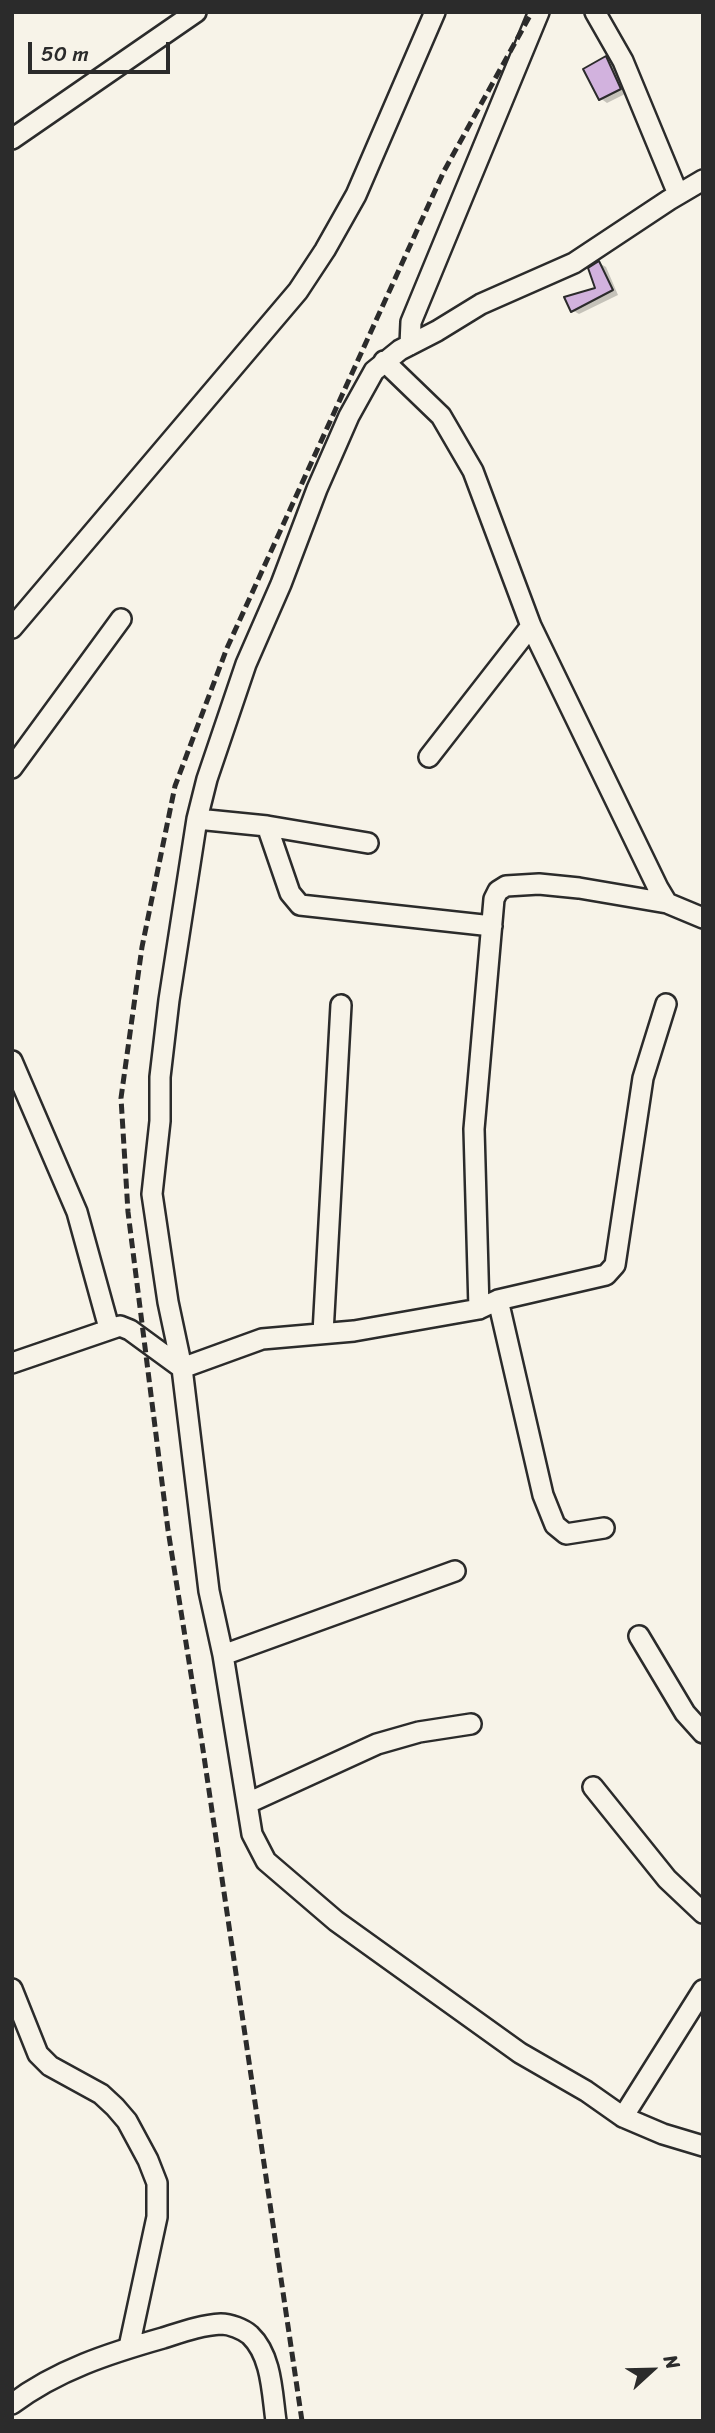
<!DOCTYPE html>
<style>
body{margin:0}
#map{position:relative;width:715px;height:2433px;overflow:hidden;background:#f7f3e8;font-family:Sriracha,sans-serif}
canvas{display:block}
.frame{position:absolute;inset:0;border:14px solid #2b2b2b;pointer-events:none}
.north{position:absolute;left:617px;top:2335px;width:70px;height:70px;-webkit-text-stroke:5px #f7f3e8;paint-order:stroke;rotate:68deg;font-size:19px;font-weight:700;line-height:28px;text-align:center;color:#2b2b2b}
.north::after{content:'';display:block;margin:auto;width:24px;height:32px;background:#2b2b2b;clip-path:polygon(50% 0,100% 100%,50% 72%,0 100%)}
.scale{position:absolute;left:28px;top:42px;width:142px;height:32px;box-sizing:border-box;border:4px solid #2b2b2b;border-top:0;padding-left:9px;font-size:21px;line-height:24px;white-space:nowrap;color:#2b2b2b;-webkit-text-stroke:5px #f7f3e8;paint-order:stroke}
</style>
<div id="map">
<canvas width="715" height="2433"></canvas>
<div class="frame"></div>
<div class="north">N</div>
<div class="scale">50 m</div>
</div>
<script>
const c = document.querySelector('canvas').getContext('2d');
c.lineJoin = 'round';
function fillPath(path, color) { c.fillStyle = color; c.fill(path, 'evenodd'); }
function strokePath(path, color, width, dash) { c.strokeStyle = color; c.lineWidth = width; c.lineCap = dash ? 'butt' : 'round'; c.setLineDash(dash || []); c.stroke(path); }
fillPath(new Path2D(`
 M606,58L613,62L627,93L607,103L600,98Z
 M599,263L606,267L618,295L579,314L572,310L597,289Z`), '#0003');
const building = new Path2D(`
 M606,56L621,89L599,100L583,69Z
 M599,261L613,290L571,312L564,297L595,288L588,268Z`);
fillPath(building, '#d2b2de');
strokePath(building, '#2b2b2b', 2);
const street = new Path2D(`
 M595,12L623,61L678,194
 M12,139L196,12
 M703,180L669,200L574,263L481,304L437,331L400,350L374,371L349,416L317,489L281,584L246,664L207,779L197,819L169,1000L160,1077V1121L152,1194L168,1302L182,1368L209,1591L223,1655L252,1834L266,1861L336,1921L520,2053L586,2091L623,2117L663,2134L703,2146
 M410,345L411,322L539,12
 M384,361L441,416L473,471L531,626L658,888L667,903L703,918
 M12,628L298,291L325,250L356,195L435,12
 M429,757L531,626
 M12,768L121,619
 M197,819L267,826L368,843
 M267,826L290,893L300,905L492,926
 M12,1061L77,1212L109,1328
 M498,1300L543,1495L555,1525L566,1534L604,1528
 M479,1309L474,1129L494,899L498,891L506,886L539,884L579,888L667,903
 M323,1333L341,1005
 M12,1363L120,1326L130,1330L182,1368L262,1339L354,1331L479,1309L498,1300L606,1275L615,1265L643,1078L666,1004
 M639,1636L685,1713L703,1733
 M223,1655L455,1571
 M593,1787L667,1879L703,1913
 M248,1803L377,1744L419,1732L471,1724
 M12,1989L38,2054L50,2066L101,2094L115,2107L127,2121L148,2160L157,2183V2217L129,2347
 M623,2117L703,1990
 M12,2404C57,2370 110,2353 163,2338C182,2332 201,2325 221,2324C230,2324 243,2329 250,2335C272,2356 272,2393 276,2421`);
strokePath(street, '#2b2b2b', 24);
strokePath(street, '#f7f3e8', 19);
strokePath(new Path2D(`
 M302,2421L202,1743L168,1530L128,1212L121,1098L142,947L175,786L227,648L444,171L532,12`), '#2b2b2b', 5, [10, 5]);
</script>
